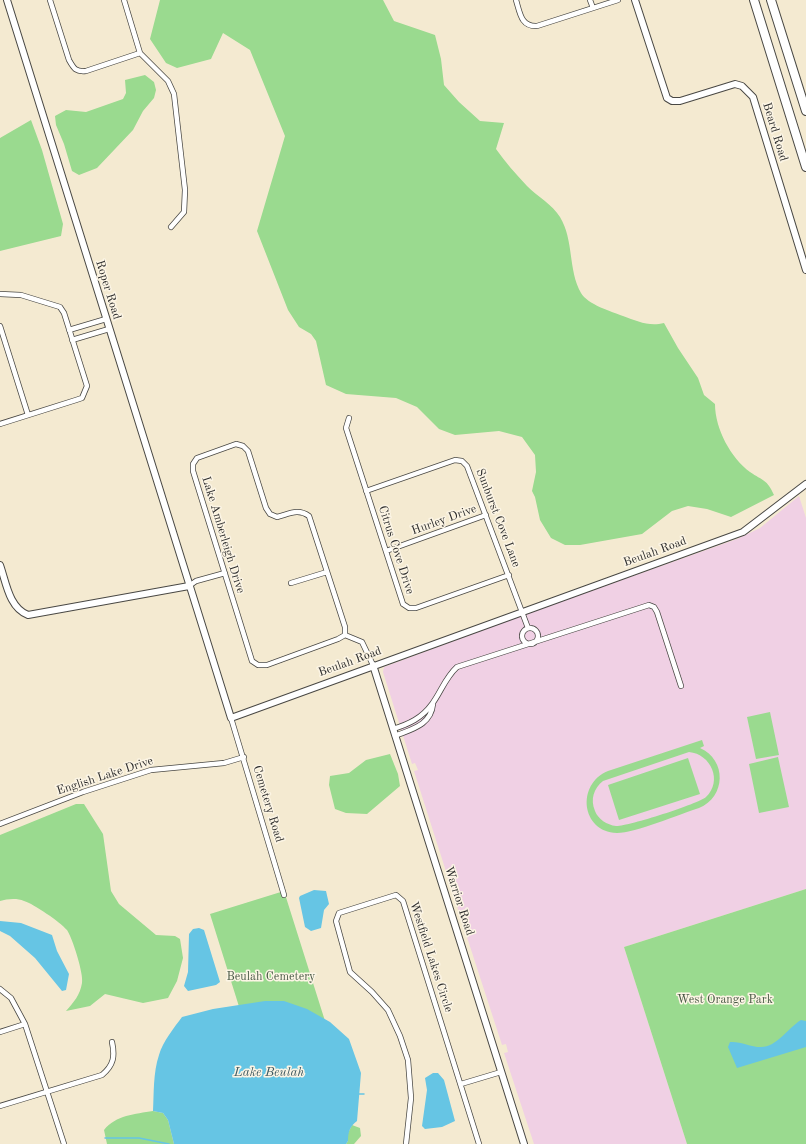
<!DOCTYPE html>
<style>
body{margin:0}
canvas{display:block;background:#f4ead1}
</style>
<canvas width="806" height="1144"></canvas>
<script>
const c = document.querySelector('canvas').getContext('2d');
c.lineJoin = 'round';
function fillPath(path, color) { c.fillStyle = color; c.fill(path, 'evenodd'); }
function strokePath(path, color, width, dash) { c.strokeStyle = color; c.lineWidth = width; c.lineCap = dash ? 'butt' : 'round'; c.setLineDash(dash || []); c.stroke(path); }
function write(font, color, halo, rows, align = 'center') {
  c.font = font + ' "Old Standard TT",serif'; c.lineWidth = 3; c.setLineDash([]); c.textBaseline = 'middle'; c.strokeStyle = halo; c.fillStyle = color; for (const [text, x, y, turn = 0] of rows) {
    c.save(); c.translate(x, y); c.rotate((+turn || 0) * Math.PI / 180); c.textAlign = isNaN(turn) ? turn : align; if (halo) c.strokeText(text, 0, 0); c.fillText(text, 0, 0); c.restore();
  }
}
fillPath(new Path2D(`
 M799,496L806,518V889L624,947L687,1144H534L504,1053L508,1052L506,1044L502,1045L465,931L414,771L418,770L415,763L412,764L383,672L384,667L518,617L737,539L760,528Z`), '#f0d0e4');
fillPath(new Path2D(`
 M160,0H383L394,21L435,35L441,59L444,85L459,102L480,121L504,123L496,149C505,162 516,174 527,186C538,197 552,204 560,217C574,240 568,270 581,293C587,304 612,312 623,316C637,321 649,327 664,323L678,348L698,378L704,395L715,404C715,429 731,458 750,472C763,481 767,479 774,495L731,517L707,509L688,506L672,511L642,534L580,545H565L551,538L540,520L535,497L532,491L536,472L535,455L522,437L499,431L455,435L439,429L417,407L396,398L346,394L326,385L316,341L311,334L299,327L288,310L257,231L285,136L250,50L223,33L211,59L177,68L166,63L150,39Z
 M145,75L154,82L156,90L154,98L143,111L133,130L97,168L79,175L72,171L64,144L56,125L55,116L66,110L86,112L123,99L126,93L125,80Z
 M31,120L42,150L63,224L61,236L0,251V138Z
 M770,712L779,755L756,759L747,717Z
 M702,740L704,746L700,748C727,760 726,797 699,808C680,814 635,833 617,833C581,832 576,784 608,771ZM689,752C711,754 723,781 706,797C698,804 626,827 616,826C607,825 598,819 595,811C590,799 594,788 603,781Z
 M390,754L398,774L400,786L367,814L346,813L335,809L329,785L330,776L349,773L366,760Z
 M778,757L789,807L759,813L749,764Z
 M688,758L700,794L619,820L608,785Z
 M76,804H84L103,834L111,891L119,904L156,935L175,936L180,939L183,958L177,981L168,998L143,1003L105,994L90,1006L66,1011C74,1002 80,995 82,983C84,974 72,937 67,930C60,922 34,904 24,901C17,898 7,899 0,901V835Z
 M806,889V1144H687L624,947Z
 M284,891L331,1040L257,1064L210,914Z
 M153,1111L163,1113L168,1120L174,1144H107L104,1130C116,1115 135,1114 153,1111Z
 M352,1125L360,1128L361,1136L354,1144H346L348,1141V1133Z`), '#9ada8f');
fillPath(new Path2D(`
 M314,890L326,891L329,904L324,910L321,928L311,931L305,927L299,898L300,896Z
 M0,921L21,923L52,935L57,951L69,974L66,990L62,991L35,958L10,936L0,931Z
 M199,928L204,930L220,982L216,985L188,991L184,986L188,972L189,934L193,929Z
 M265,1001H284L307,1009L330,1022L349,1039L361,1073L357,1121C350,1126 348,1132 348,1141L346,1144H174L168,1120L163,1113L153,1111C154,1093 153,1073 159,1055C163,1041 174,1028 182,1017L213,1009Z
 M801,1020L806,1021V1047L737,1068L728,1047L730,1042C740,1041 750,1047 761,1047C777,1047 788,1028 801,1020Z
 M433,1073H438L444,1080L455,1121L442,1127L425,1129L422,1126L427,1090L425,1078Z`), '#66c5e4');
strokePath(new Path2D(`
 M359,1094H364
 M105,1138H139L169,1144`), '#66c5e4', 1.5);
const street = new Path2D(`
 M50,0L69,60C74,69 76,72 86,71L140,53
 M124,0L140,53L168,81L174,94L185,190L184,212L171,227
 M516,0C520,13 521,27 537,26L618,0
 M590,0L593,8
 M0,294L21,295L60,307L64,313L87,386L82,398L76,400L0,424
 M0,326L28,415
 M69,330L106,319
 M72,340L109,329
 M349,418L346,428L403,604L409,608H416L509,575
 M236,444L243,446L248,451L266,508L270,514L277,517C289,514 298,508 309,516L345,627V635L338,639L267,665H258L252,661L193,471V464L197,458Z
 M366,491L455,460L462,461L467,466L528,628
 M386,551L486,515
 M291,583L327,572
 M189,586L196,581L225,573
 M522 636a8 8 0 1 1 16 0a8 8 0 1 1-16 0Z
 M345,635L362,642L373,665
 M231,718L284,895
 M393,729C409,724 422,718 432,704C441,692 445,678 457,667L649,605L654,607L657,612L681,686
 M395,736C412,729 431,725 433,704
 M0,824L83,792L151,770L224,763L244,757
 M0,989L11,998L25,1024L64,1144
 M0,1032L25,1024
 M461,1084L501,1072
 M0,1106L102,1075C114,1065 115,1056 112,1042
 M406,1144L411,1098L408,1060L400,1036L388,1010L372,992L350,972L336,921L339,913L396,895L403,901L479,1144`);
const secondary = new Path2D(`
 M7,0L231,718L743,532L806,484
 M635,0L667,98L672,101H680L735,84L742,86L753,97L806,270
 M0,565C6,582 9,608 28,615L189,586
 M373,665L524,1144`);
const highway = new Path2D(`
 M754,0L806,167
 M771,0L806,111`);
strokePath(street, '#494844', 6);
strokePath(secondary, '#494844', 8);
strokePath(highway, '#494844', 10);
strokePath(street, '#fff', 4.5);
strokePath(secondary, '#fff', 6);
strokePath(highway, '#fff', 8);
write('12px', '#2b2b2b', '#fcf5e5', [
 ["Beard Road",775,132,73],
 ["Roper Road",108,290,73],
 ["Sunburst Cove Lane",498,518,69],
 ["Hurley Drive",444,520,-20],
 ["Lake Amberleigh Drive",223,535,73],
 ["Citrus Cove Drive",396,550,72],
 ["Beulah Road",655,552,-20],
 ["Beulah Road",350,662,-20],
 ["English Lake Drive",105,776,-18],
 ["Cemetery Road",268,804,73],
 ["Warrior Road",459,901,72],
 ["Westfield Lakes Circle",431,957,72]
]);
write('12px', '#475744', '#fcf5e5', [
 ["Beulah Cemetery",271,977],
 ["West Orange Park",725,1000]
]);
write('italic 13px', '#3d5962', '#fcf5e5', [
 ["Lake Beulah",269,1073]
]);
</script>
